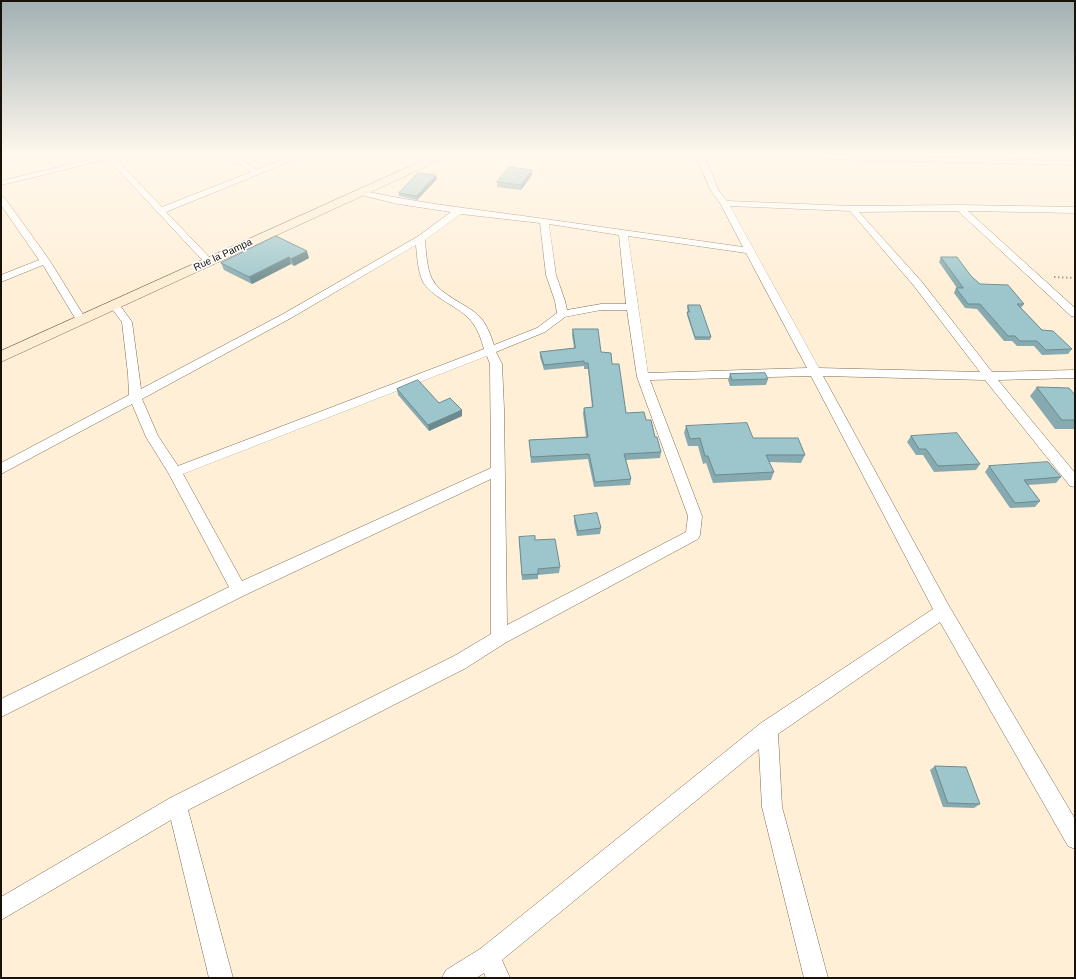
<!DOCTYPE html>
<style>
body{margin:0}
#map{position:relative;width:1076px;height:979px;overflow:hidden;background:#ffefd7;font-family:Helvetica,sans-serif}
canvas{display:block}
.frame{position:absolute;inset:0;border:2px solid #191208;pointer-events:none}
</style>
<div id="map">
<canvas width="1076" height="979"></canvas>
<div class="frame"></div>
</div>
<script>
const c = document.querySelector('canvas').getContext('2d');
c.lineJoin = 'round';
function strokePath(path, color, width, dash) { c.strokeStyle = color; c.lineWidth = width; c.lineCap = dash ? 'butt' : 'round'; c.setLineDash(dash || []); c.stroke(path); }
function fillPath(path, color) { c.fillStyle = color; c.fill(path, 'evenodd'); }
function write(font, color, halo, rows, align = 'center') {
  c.font = font + ' Helvetica,sans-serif'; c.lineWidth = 3.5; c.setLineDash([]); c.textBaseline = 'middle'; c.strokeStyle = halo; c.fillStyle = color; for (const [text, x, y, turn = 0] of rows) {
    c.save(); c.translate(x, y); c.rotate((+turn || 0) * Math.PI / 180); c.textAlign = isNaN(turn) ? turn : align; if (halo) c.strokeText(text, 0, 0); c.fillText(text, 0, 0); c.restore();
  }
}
const street = new Path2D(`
 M103,154H119V157L115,158L162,207L251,172L224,154H233L257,170L298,154H308L166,212L211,259L213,261L211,263H205L108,159L1,185V181L104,156Z
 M695,154H703L719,191L727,201L852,206L960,205L1075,207V213L968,211L1075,308V317L1071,316L958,211L859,212L922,282L992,372L1075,370V378L998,380L1075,473V487L1070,486L985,380L823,376L949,606L1075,819V849L1068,846L940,622L778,734L782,807L828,978H804L762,807L759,749L502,960L510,978H486L484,973L476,978H442L446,970L480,949L761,723L933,609L811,376L650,380L702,516L700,535L698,539L505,643L466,668L188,810L233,978H209L171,820L1,920V897L170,798L454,656L491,634V479L245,595L1,717V699L229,587L169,474L146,437L132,404L1,474V463L129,395L128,374L122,322L110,306L111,304H119L132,322L141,389L283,314L417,237L451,212L398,204L357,194L356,192L360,190C421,204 483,210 545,219C611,228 677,238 743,247L720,203L711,191ZM730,206L850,211L914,286L980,372L819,368ZM461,214L540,223L546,275L555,301L557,313L537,328L494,345C491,336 486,322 478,315C466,304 440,295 432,279C427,268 426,253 425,240ZM549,224L619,235L626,304H601L567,310L565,301L556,275ZM628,236L746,253L807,368L648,373ZM416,245C417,256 418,272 423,282C433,299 461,307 471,321C478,329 481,339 484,349L178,466L158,436L142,399L291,318ZM601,310H627L637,377L688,516L686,532L507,625L504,409L502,364L496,352L545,332L565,317ZM487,356L490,364L491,468L242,581L183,474Z
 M705,154H790L1075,161V165L709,156Z
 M1,196L4,197L50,261L87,321L86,323H78L43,265L1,282V275L39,260L1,205Z`);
const secondary = new Path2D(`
 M437,154H450L449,156L1,362V351Z`);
strokePath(street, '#7e6c52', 1);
strokePath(secondary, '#7e6c52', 1);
strokePath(new Path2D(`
 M1054,277L1075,278`), '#a19583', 2, [1.5, 2.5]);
fillPath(street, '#fff');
fillPath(secondary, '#fdedd4');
fillPath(new Path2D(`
 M532,170V175L521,190L497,187V182Z
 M436,175L437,179L417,200L399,196V193Z
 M276,236L309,258L294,266L291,264L252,284L224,270L221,263Z
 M941,257L971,276L980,284L1024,304L1021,308L1042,330L1072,349L1068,354L1042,355L1034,346H1017L1012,341H1004L977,309L965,308L954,293L956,288H957L939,262Z
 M688,305L711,337L710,340H695L687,315V312H688L687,308Z
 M573,329L601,352L612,364L626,413L646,420L655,437L661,452L660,458L626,460L631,479L630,485L594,487L588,459L531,463L529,440L586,437L583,413L584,408L592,407L588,369H584V366L544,370L540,357V352L574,348L572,335Z
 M730,374L768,379L766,385L730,386L728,380Z
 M1037,387L1075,395V429H1055L1030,396Z
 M397,389L462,410V416L429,431L398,395Z
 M686,426L753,438L805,455L801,463L769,462L774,472L771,480L713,483L706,463L703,464L698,446H688L684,433Z
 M911,436L980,464L976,470L934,472L923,455H916L907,442Z
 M989,466L1061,477L1056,483L1028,485L1040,501L1035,507L1010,508L985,472Z
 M574,516L601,528L600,534L577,536L574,522Z
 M519,537L535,540L560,567L559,573L538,575V579L522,580Z
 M935,766L980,804L974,808L943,807L930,770Z`), '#86aaaf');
fillPath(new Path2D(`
 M532,170V175L521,190V185Z
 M436,175L437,179L417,200V196Z
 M307,251L309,258L294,266L291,259Z
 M289,257L291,264L252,284L249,277Z
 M462,410V416L429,431L428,425Z`), '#6d8b8f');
const building = new Path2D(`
 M509,167L532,170L521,185L497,182Z
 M418,173L436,175L417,196L399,193Z
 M276,236L307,251L291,259L289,257L249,277L221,263Z
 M941,257H957L971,276L980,284L1008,285L1024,304H1017L1042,330L1053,331L1072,349L1046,350L1037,341H1020L1015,336H1008L980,304H968L956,288H963Z
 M688,305H700L711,337H695L687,312H689Z
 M573,329H598L601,352L611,353L612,364H619L626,413L644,412L646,420H651L655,437H657L661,452L624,454L631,479L595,482L589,454L531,457L529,440L588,437L584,408L593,407L588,363H584V361L544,365L540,352L575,348Z
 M765,373L768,379L732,380L730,374Z
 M418,380L439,403L450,398L462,410L428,425L397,389Z
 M1037,387L1069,388L1075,395V420H1062Z
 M747,423L753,438H798L805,455H766L774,472L715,475L708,456H705L700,438L690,439L686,426Z
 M957,433L980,464L938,466L926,449H919L911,436Z
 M1048,462L1061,477L1024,480L1040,501L1015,503L989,466Z
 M597,513L601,528L578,531L574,516Z
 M535,536V540L555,539L560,567L538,569V574L522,575L519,537Z
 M935,766L966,767L980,804L948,803Z`);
fillPath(building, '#9cc6cc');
strokePath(building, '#6d8b8f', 1);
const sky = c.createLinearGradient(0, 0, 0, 291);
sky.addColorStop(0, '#a1b0b3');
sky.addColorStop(0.53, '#fff8ed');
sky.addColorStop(1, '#fff8ed00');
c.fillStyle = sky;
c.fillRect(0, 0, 1076, 291);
write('10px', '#191208', '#fefefe', [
 ["Rue la Pampa",223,255,-25]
]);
</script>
